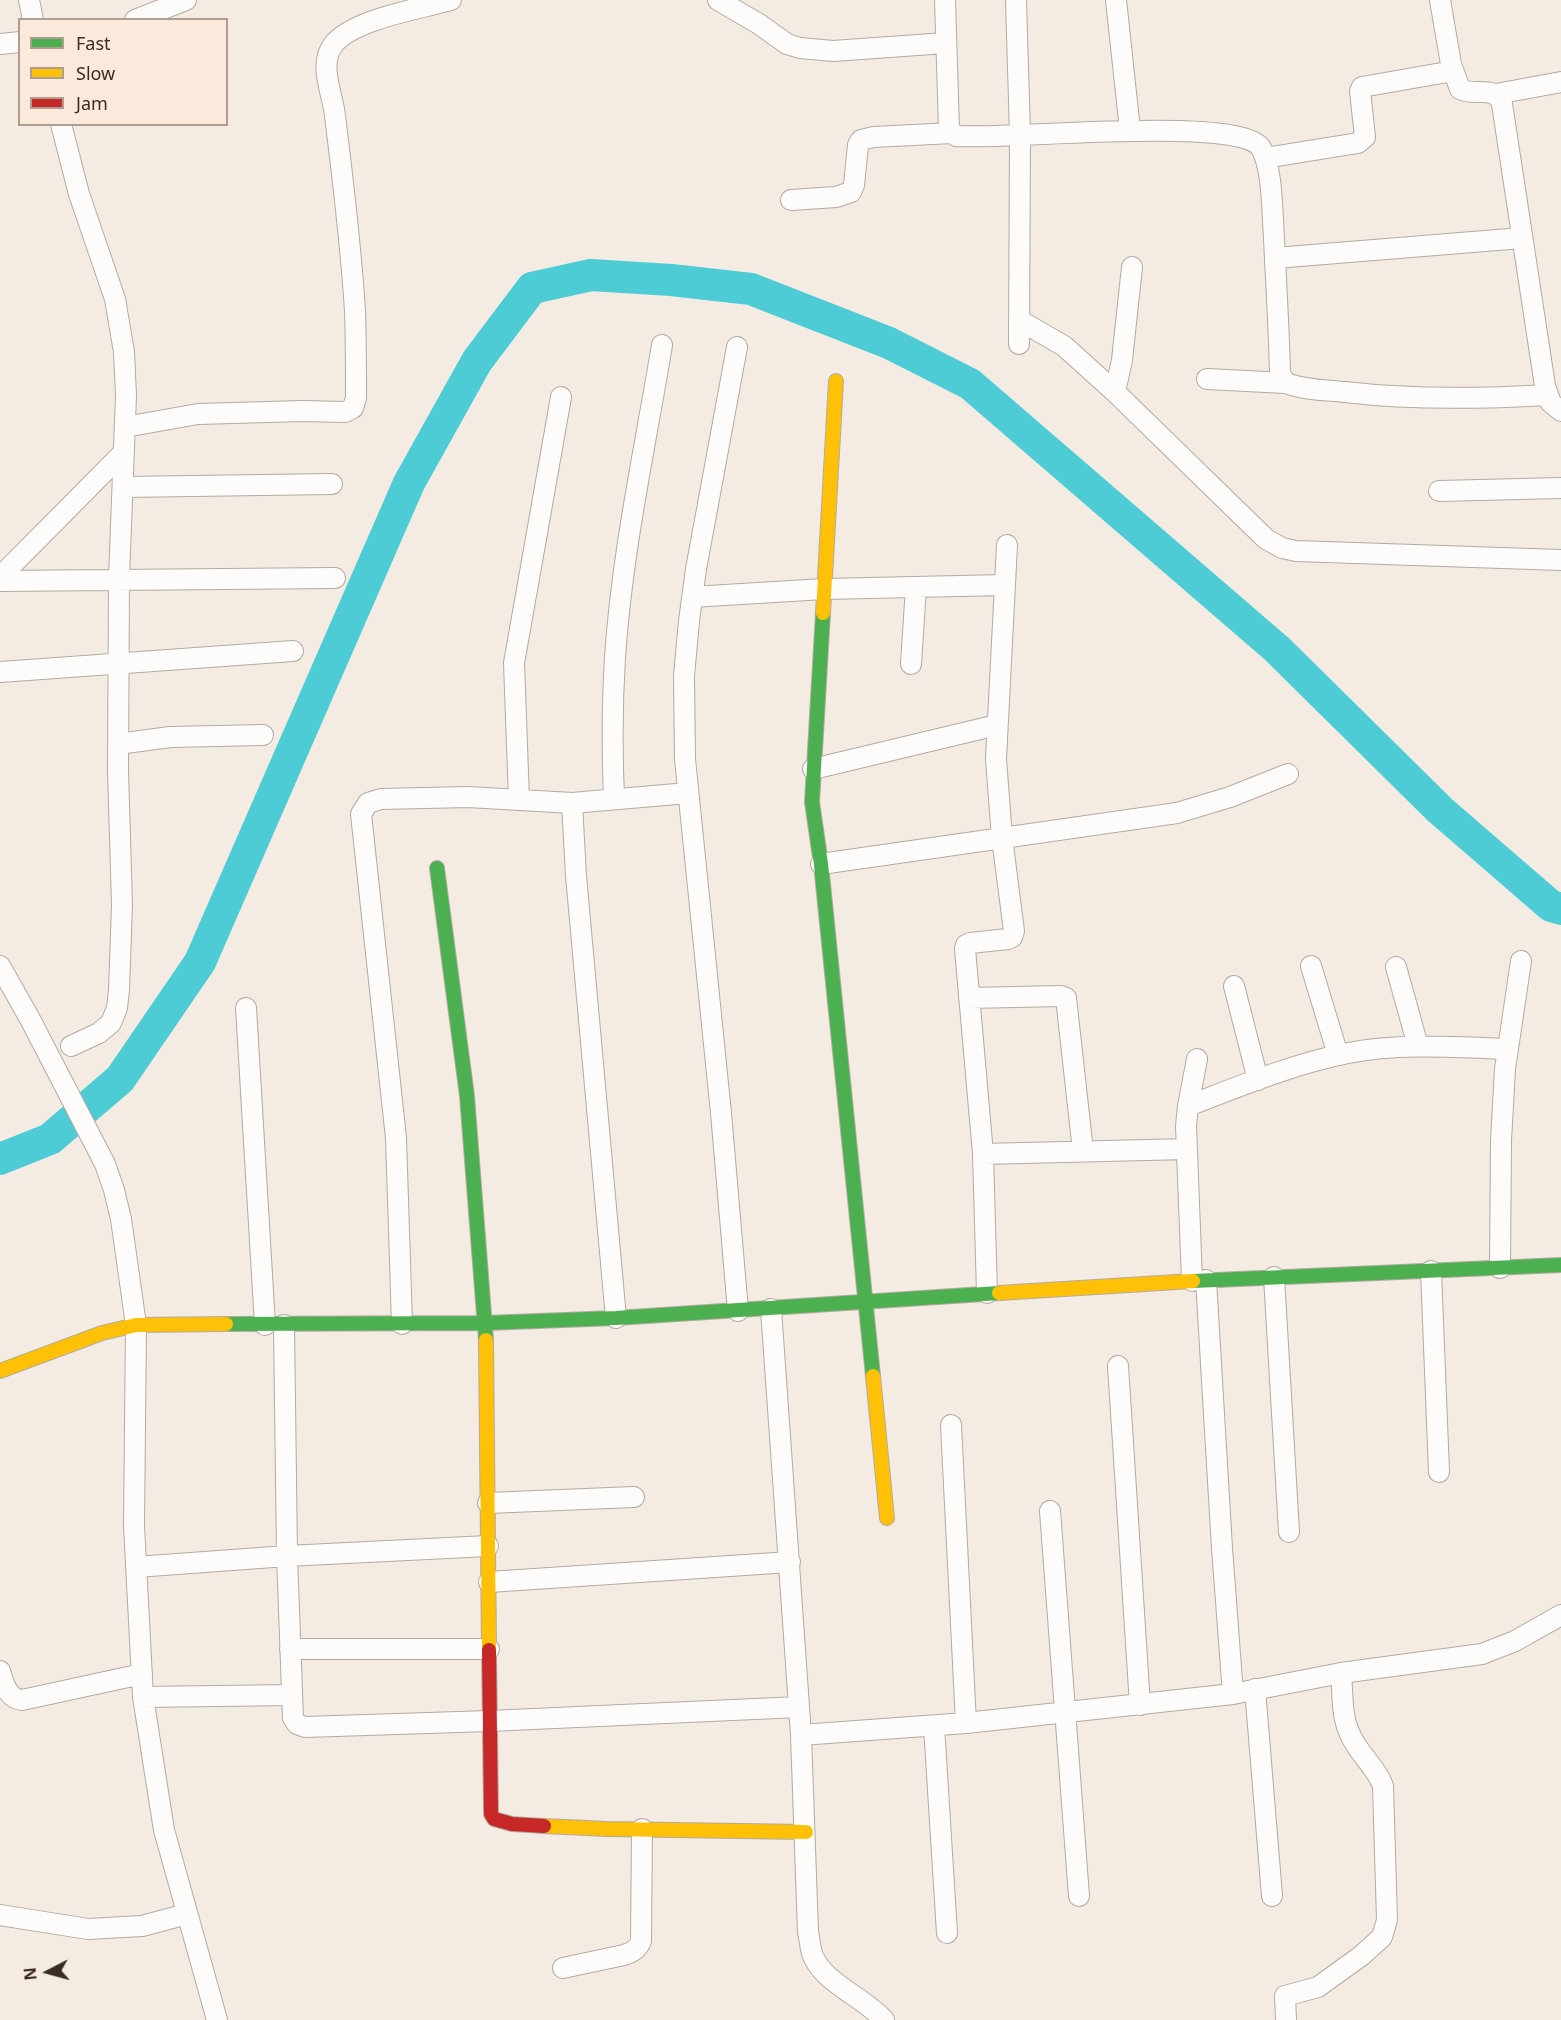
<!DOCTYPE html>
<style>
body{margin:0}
#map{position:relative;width:1561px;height:2020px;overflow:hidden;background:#f4ebe2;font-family:"Noto Sans",sans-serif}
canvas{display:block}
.legend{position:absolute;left:18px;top:18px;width:210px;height:108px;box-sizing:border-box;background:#fbeadb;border:2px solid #ad9e91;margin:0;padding:8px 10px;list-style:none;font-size:18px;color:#382d23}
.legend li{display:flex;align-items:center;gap:12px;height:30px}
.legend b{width:30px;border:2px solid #ad9e91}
.north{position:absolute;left:18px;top:1942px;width:60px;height:60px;-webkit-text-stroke:4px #fbeadb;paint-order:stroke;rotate:264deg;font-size:16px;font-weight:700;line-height:24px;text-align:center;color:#382d23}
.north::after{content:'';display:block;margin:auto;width:21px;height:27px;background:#382d23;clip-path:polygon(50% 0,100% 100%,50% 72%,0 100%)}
</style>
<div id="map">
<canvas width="1561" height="2020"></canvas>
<ul class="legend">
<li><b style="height:8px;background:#4caf50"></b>Fast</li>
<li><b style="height:8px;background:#ffc107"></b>Slow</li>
<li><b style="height:8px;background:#c62828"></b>Jam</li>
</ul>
<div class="north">N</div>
</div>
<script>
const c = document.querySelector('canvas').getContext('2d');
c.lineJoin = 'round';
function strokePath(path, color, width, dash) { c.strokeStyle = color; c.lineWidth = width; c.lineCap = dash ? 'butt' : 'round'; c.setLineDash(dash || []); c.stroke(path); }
strokePath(new Path2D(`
 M0,1159L50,1139L120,1079L200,962L409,483L477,361L532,288L591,275L671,280L751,289L889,343L970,384L1277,649L1440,810L1551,906L1561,909`), '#4dccd5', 32);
const street = new Path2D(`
 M29,0L33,20
 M718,0L759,24L787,44L800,48L833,51L946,43
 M945,0L949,129L956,136C1003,140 1241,115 1261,148C1273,169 1272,213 1274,238C1276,283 1279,328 1280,374L1286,383C1304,390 1325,390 1345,392C1412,400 1479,399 1547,395
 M1016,0L1020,135L1019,344
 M1116,0L1130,130
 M1440,0L1451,64L1460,89C1474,97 1496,84 1502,104L1545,386L1551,403L1561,411
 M135,20L186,0
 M0,44L20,42
 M1496,94L1561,82
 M61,124L79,194L115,299L124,352L126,395L119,578L118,771L122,905L119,990L117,1008L111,1023L99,1033L71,1046
 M1265,158L1358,143L1365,137L1360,91L1362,87L1453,71
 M791,200L836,197L851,192L854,185L858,145L861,140L874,137L952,133
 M1275,258L1522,238
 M1019,320L1064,346L1115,392L1266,539L1282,548L1296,551L1561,560
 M737,347L696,569L689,621L684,676L685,759L721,1113L738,1311
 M1207,379L1286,383
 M1115,392L1122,360L1132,267
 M125,427L198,414L302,411L345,412L353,408L356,398C356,369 356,340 355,311C351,246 343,180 335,116C333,94 318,65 333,45C353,19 420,9 451,0
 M123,487L332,484
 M1439,491L1561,488
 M0,577L124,452
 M0,581L335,578
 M692,597L824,589L1005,585
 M911,664L916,587
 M0,672L293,651
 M118,744L170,737L263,735
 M813,769L997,725
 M614,799C612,752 612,705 615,657C622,552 645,448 662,345
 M519,800L514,663L561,397
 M572,803L576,876L616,1318
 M821,864L1177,813L1230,797L1288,774
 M0,966L30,1019L105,1164L114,1190L121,1219L136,1325L134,1526L143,1697L164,1830L217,2020
 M1311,966L1338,1055
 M1396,967L1418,1046
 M1234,986L1258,1080
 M969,998L1061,996L1066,998L1083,1151
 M246,1008L265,1325
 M1188,1106C1240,1086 1293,1064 1348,1053C1400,1043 1455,1047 1508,1049
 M983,1154L1187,1149
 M1500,1268L1501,1141L1505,1069L1521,961
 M1431,1271L1439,1472
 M1274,1277L1289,1532
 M1206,1280L1222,1548L1233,1694
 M1192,1281L1186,1126L1188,1106L1197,1059
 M987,1293L983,1154L965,949L966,945L970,943L1008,939L1012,937L1014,931L1002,838L996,759L1007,545
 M771,1309L801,1735L808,1932C810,1940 810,1949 813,1956C824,1983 865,1998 884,2020
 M402,1324L396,1138L361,814L368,803L381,799L468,797L572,803L688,793
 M284,1325L287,1556L293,1718L297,1724L305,1727L489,1721L799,1707
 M1118,1366L1140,1705
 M951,1425L966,1723
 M488,1503L634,1497
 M1050,1511L1079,1896
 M136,1567L287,1556L488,1546
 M489,1582L790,1562
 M290,1649H489
 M0,1671C4,1684 7,1698 22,1700L142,1674
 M1255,1689L1272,1896
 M143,1697L292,1695
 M934,1726L947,1933
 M801,1735L966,1723L1233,1694L1341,1673L1482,1654L1515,1641L1561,1615
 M0,1915L88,1929L142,1926L187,1914
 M563,1968L624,1955C633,1952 638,1949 641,1941L642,1829
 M1286,2020L1285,1996L1318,1987L1361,1956L1382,1937L1387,1920L1383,1786C1376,1766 1358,1754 1350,1734C1341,1716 1343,1693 1341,1673`);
const fast = new Path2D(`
 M823,613L812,802L821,864L873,1376
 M437,868L467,1096L486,1340
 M1193,1281L1561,1265
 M226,1324L486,1323L616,1318L999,1293`);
const slow = new Path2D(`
 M823,613L836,381
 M999,1293L1193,1281
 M486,1340L489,1650
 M0,1371L102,1333L136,1325L226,1324
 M873,1376L887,1518
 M544,1826L607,1829L806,1832`);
const jam = new Path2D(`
 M489,1650L491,1814L494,1819L512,1824L544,1826`);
strokePath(street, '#b3aba2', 22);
strokePath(fast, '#b3aba2', 16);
strokePath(slow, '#b3aba2', 16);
strokePath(jam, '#b3aba2', 16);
strokePath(street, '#fdfcfb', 20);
strokePath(fast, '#4caf50', 14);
strokePath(slow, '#ffc107', 14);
strokePath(jam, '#c62828', 14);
</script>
